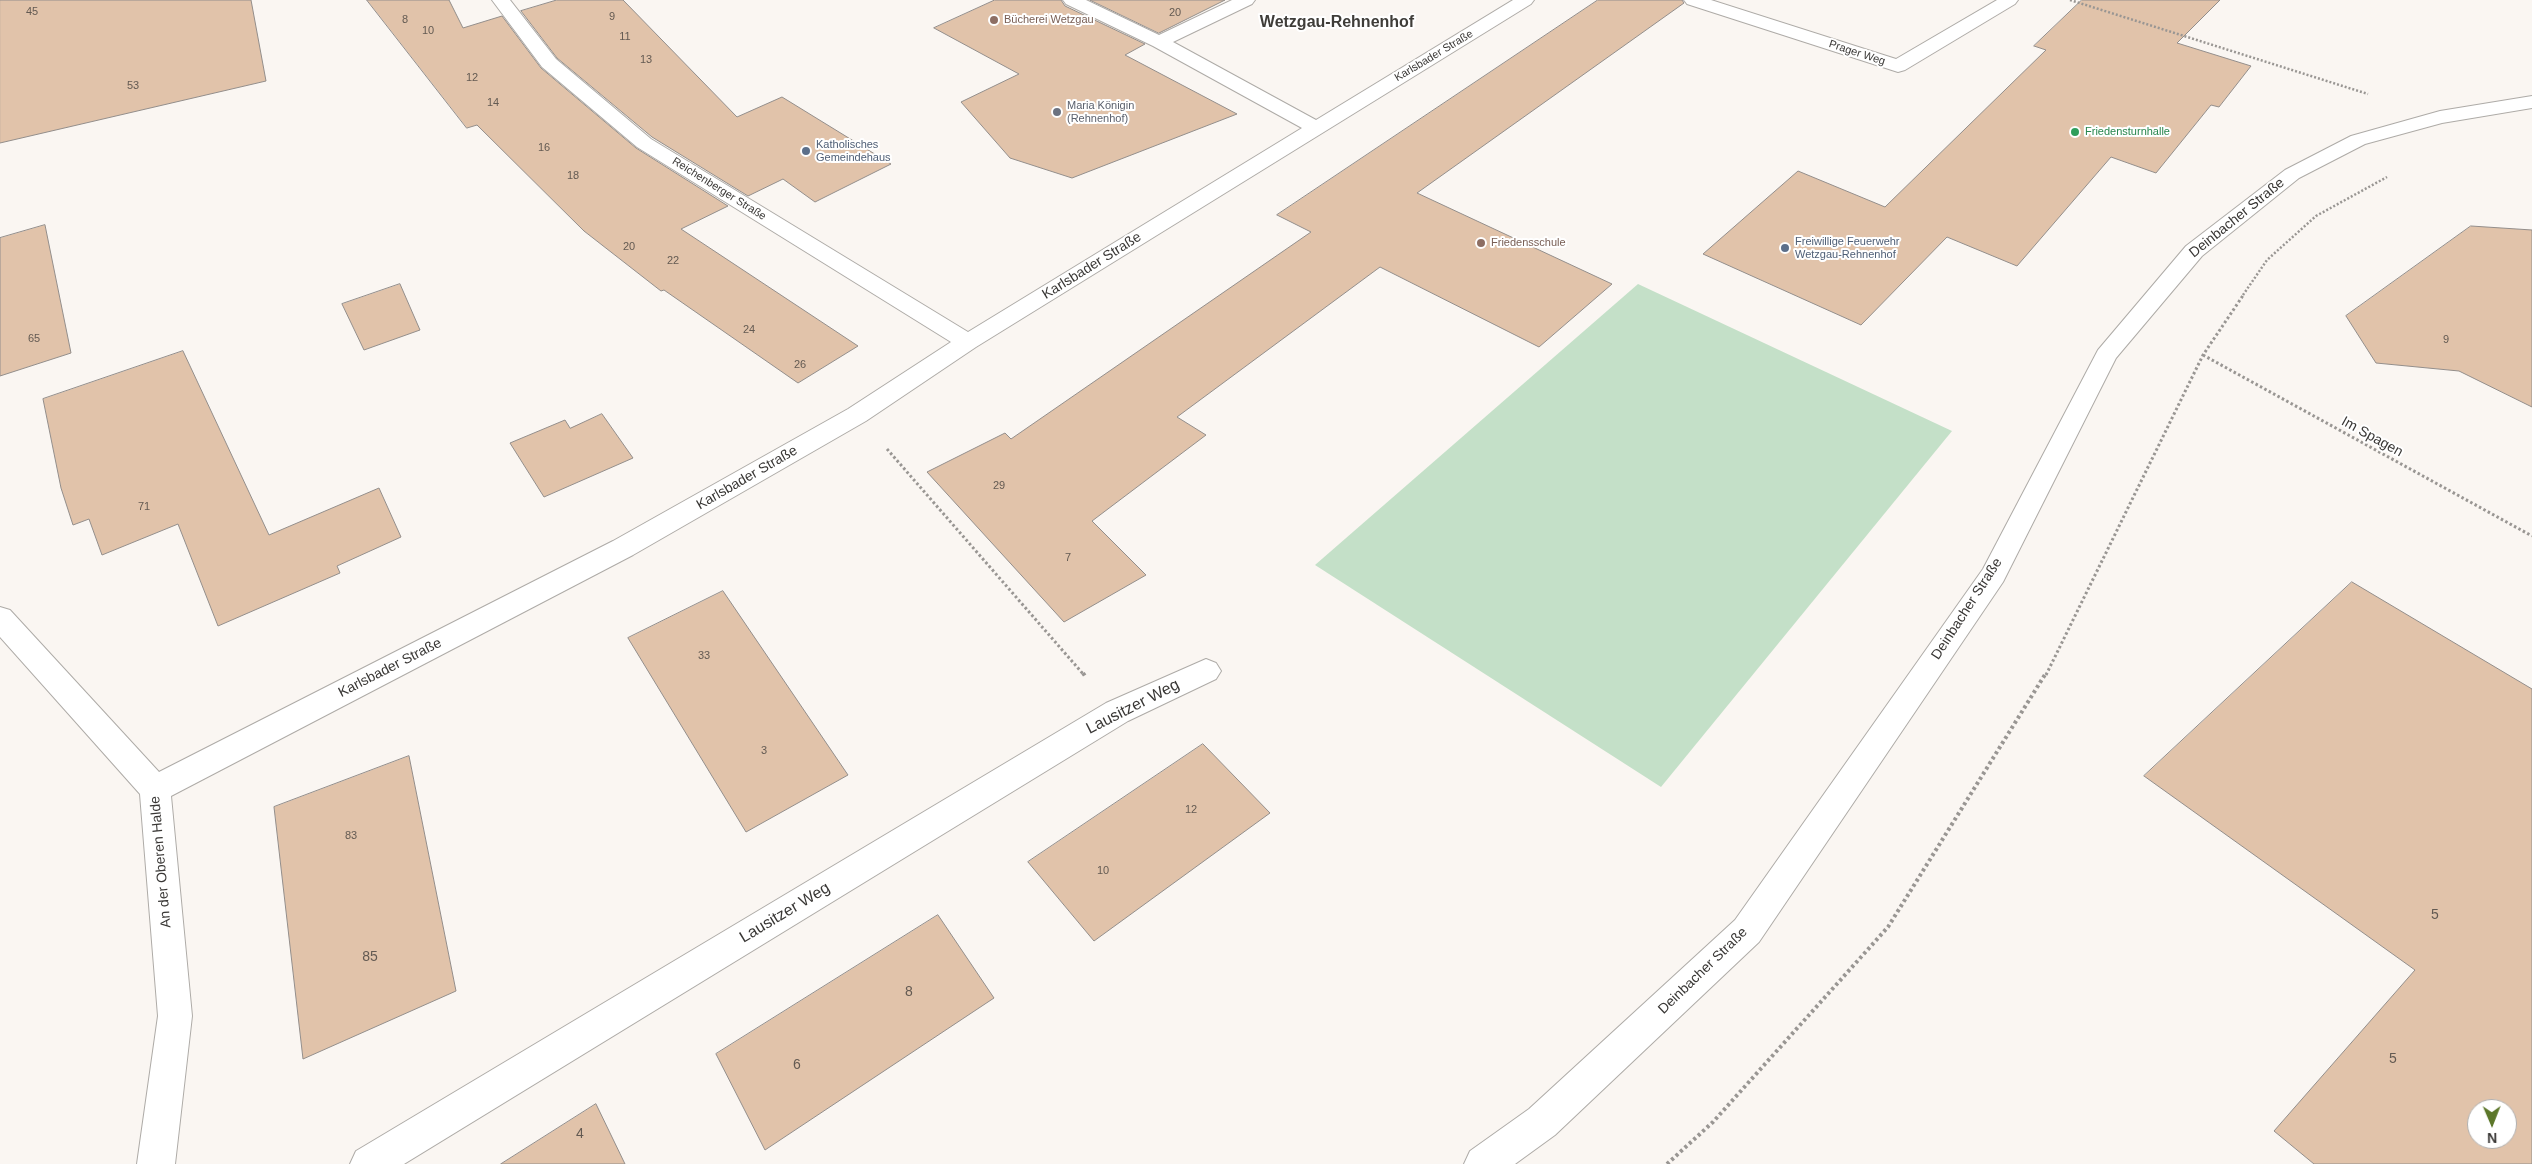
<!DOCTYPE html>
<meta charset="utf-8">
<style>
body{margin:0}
#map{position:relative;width:2532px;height:1164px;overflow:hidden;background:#faf6f2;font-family:Helvetica,sans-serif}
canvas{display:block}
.north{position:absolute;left:2467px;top:1099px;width:50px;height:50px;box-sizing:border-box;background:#fff;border:1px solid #b0afae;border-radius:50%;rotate:179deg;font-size:14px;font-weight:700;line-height:20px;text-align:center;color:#393735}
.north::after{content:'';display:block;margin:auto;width:18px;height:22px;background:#5c772a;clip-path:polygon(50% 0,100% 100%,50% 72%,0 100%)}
</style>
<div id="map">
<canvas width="2532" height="1164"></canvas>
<div class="north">N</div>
</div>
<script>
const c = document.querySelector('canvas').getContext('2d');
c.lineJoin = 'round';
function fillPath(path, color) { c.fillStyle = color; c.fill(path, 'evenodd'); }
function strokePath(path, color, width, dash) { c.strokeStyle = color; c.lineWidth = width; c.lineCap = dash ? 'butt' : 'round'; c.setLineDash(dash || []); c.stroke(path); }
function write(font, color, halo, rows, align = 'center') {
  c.font = font + ' Helvetica,sans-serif'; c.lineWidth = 4; c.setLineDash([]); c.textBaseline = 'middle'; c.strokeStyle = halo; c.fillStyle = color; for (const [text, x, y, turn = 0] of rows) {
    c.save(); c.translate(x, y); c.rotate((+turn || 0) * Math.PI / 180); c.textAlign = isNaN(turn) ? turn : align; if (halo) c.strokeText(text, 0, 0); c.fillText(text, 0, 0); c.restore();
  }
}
fillPath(new Path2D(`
 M1638,284L1952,431L1661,787L1315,565Z`), '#c4e0c8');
const building = new Path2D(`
 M0,0H251L266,81L0,143Z
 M367,0H449L463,28L502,16L541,68L636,148L728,206L681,229L858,346L798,383L664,290L661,291L584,231L477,125L467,128Z
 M557,0H623L737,117L782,97L891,164L815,202L783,179L748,196L652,137L557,58L521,11Z
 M995,0H1061L1065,6L1145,44L1125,55L1237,114L1072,178L1010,158L961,102L1019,74L934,28Z
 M1090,0H1225L1159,33Z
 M1598,0H1682L1684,3L1417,193L1612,284L1539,347L1380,267L1177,417L1206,435L1092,521L1146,575L1064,622L927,472L1005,433L1011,439L1311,232L1277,215Z
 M2082,0H2220L2177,43L2251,66L2219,107L2211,105L2156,173L2111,157L2017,266L1947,237L1861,325L1703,254L1798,171L1885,207L2046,50L2034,46Z
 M45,225L71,353L0,376V238Z
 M2471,226L2532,230V407L2459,371L2376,363L2346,316Z
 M400,284L420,330L364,350L342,304Z
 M183,351L269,535L379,488L401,537L337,566L340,573L218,626L178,524L102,555L89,519L73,525L61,488L43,399Z
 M602,414L633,458L544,497L510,443L565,420L570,428Z
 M2352,582L2532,689V1164H2314L2274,1131L2415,970L2144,776ZM2477,1109H2507V1139H2477Z
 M723,591L848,775L746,832L628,638Z
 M1203,744L1270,813L1094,941L1028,862Z
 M409,756L456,991L303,1059L274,807Z
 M938,915L994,998L765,1150L716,1054Z
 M596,1104L625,1164H501Z`);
fillPath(building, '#e1c3aa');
strokePath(building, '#938e8b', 1);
const minor = new Path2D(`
 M492,0H510L556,59L651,139L968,332L1302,128L1153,46L1066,4L1063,0H1086L1159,35L1232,0H1255L1252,4L1173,42L1316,120L1513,0H1534L1531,4L976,347L866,421L633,555L171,796L192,1016L175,1164H137L158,1016L140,794L0,637V607L10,610L159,772L613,541L848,409L951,342L637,147L542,67Z
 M1684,0H1711L1896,59L1997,0H2018L2015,4L1905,70L1898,72L1687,4Z
 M2532,96V108L2442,123L2365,144L2299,178L2202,256L2116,358L2003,582L1759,942L1555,1135L1515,1164H1464L1470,1151L1529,1109L1735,920L1983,569L2098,350L2186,246L2285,170L2351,136L2440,111Z
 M1206,659L1216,663L1221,671L1216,679L1128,721L404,1164H350L356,1151L1106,703Z`);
strokePath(minor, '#aeaba7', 2);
strokePath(new Path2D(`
 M2070,0L2368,94
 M2243,295L2267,260L2316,216L2387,177`), '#999693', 2.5, [2, 2]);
strokePath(new Path2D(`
 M2203,355L2532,536
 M887,449L1084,675
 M2046,675L2203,355L2244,294`), '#999693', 3, [2.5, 2.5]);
strokePath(new Path2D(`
 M1083,673L1085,676
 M1667,1164L1713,1122L1888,927L2046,673`), '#999693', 4, [3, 3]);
fillPath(minor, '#fff');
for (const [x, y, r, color] of [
 [994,20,5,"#8d6e63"],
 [1057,112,5,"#6b7280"],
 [2075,132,5,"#2e9e5b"],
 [806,151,5,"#5c6f8a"],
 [1481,243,5,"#8d6e63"],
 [1785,248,5,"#5c6f8a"]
]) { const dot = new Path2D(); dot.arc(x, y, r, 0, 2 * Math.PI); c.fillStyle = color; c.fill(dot); strokePath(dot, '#fff', 2); }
write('11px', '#635a52', null, [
 ["45",32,12],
 ["20",1175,13],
 ["9",612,17],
 ["8",405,20],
 ["10",428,31],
 ["11",625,37],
 ["13",646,60],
 ["12",472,78],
 ["53",133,86],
 ["14",493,103],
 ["16",544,148],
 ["18",573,176],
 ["20",629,247],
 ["22",673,261],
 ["24",749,330],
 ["65",34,339],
 ["9",2446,340],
 ["26",800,365],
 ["29",999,486],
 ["71",144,507],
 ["7",1068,558],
 ["33",704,656],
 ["3",764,751],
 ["12",1191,810],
 ["83",351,836],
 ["10",1103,871]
]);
write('11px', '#785e54', '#fff', [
 ["Bücherei Wetzgau",1004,20],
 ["Friedensschule",1491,243]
], 'left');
write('11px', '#393735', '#fff', [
 ["Prager Weg",1857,53,18],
 ["Karlsbader Straße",1434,56,-31],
 ["Reichenberger Straße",719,189,32]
]);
write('11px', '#5b616d', '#fff', [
 ["Maria Königin",1067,106],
 ["(Rehnenhof)",1067,119]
], 'left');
write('11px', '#27864d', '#fff', [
 ["Friedensturnhalle",2085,132]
], 'left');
write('11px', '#4e5e75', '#fff', [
 ["Katholisches",816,145],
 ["Gemeindehaus",816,158],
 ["Freiwillige Feuerwehr",1795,242],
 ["Wetzgau-Rehnenhof",1795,255]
], 'left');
write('14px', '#393735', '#fff', [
 ["Deinbacher Straße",2237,218,-39],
 ["Karlsbader Straße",1092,266,-32],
 ["Im Spagen",2372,437,29],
 ["Karlsbader Straße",747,478,-30],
 ["Deinbacher Straße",1967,609,-57],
 ["Karlsbader Straße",390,668,-27],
 ["An der Oberen Halde",161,862,-95],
 ["Deinbacher Straße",1703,971,-44]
]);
write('14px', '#635a52', null, [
 ["5",2435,915],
 ["85",370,957],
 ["8",909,992],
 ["5",2393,1059],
 ["6",797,1065],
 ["4",580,1134]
]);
write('bold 16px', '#3f3d39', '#fff', [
 ["Wetzgau-Rehnenhof",1337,23]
]);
write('16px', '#393735', '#fff', [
 ["Lausitzer Weg",1133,707,-27],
 ["Lausitzer Weg",785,913,-31]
]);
</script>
